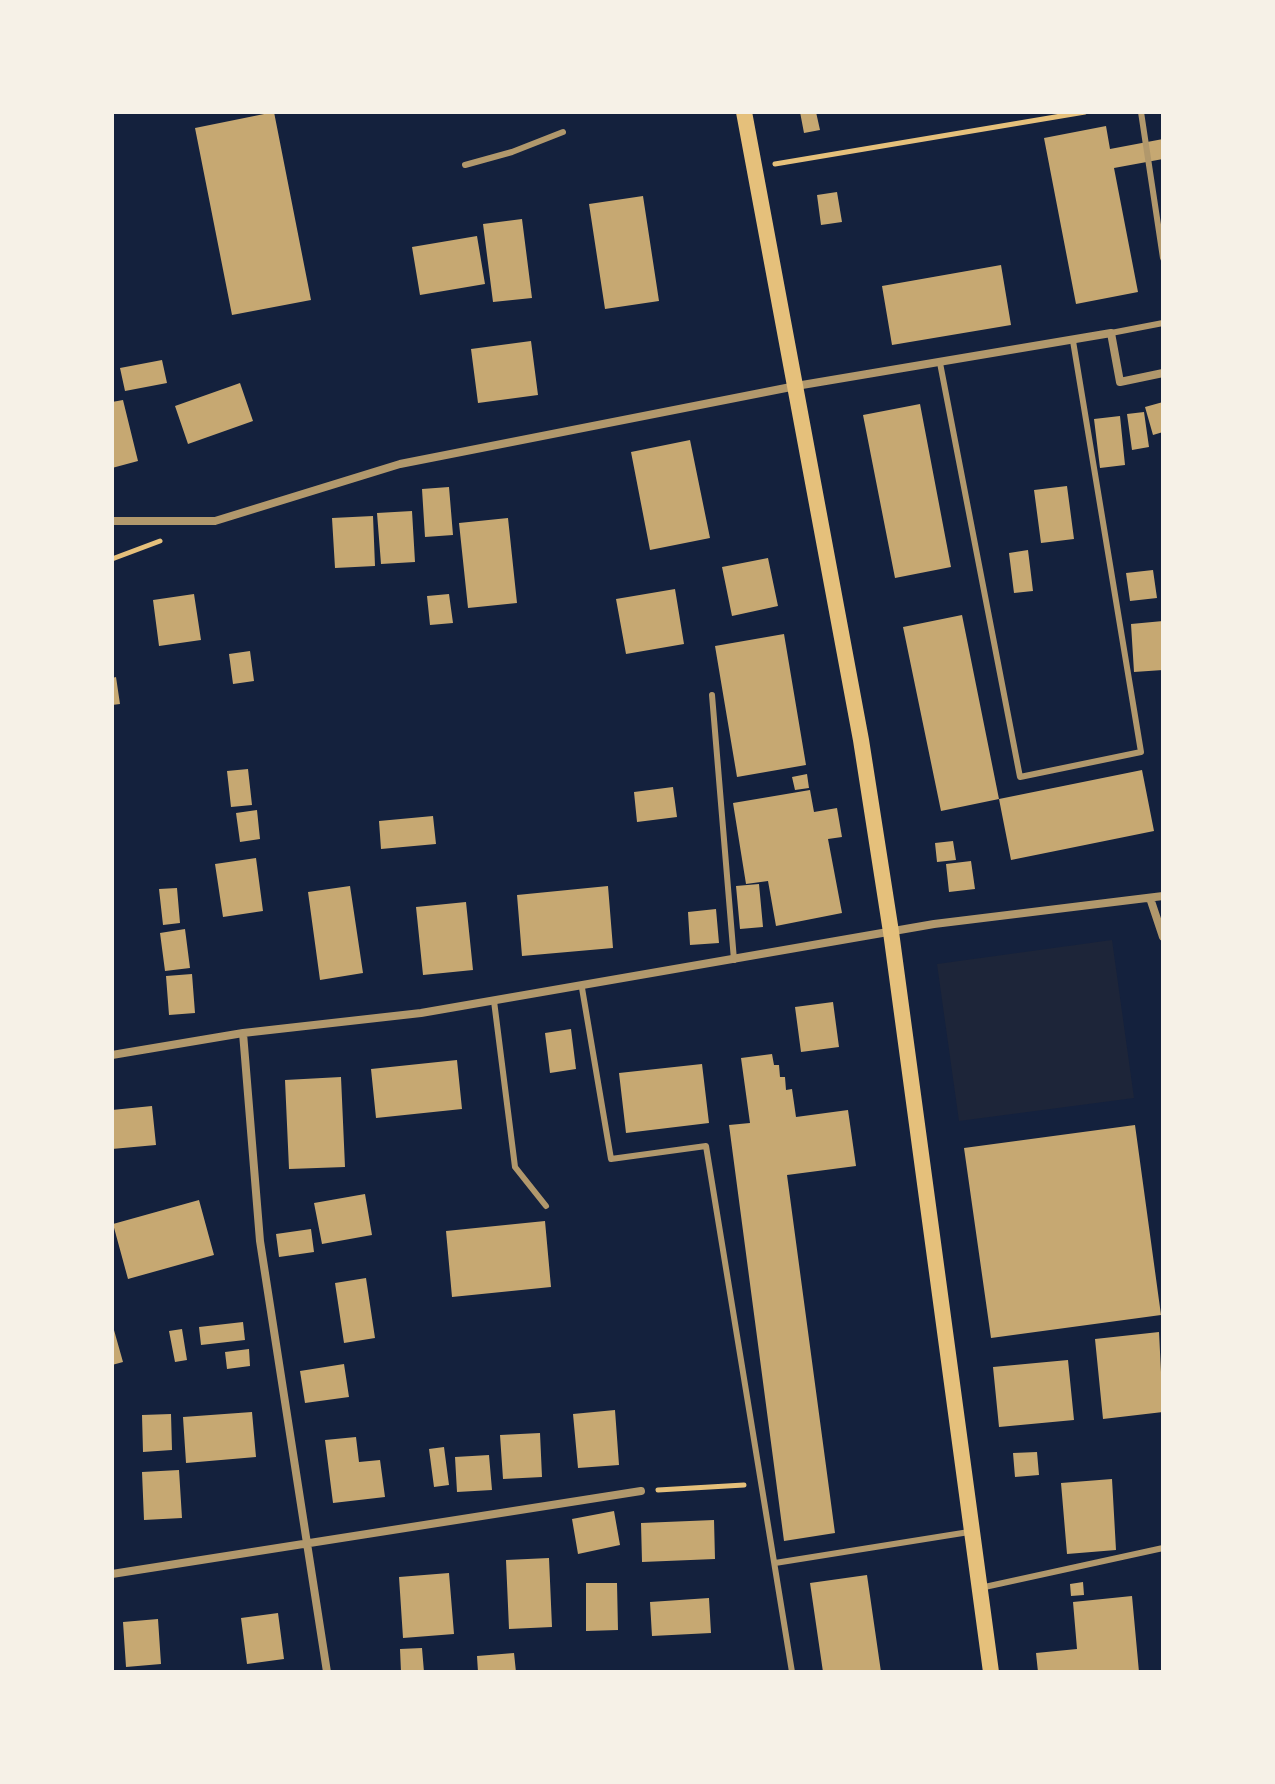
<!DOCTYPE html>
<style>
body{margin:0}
#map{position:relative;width:1275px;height:1784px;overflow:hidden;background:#14213d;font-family:Inter,sans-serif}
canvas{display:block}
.frame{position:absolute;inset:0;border:114px solid #f6f1e7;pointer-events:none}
</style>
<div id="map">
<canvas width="1275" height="1784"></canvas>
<div class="frame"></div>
</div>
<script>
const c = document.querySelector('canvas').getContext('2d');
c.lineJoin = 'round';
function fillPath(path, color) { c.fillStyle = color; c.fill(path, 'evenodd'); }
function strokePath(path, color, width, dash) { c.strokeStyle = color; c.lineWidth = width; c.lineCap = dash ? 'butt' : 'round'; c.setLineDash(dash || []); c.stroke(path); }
fillPath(new Path2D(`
 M1112,940L1134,1098L959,1121L937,964Z`), '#1d2539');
fillPath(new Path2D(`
 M274,112L311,300L232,315L195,128Z
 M800,112H816L820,130L804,133Z
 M1106,126L1110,149L1163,139V159L1114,168L1138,292L1076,304L1044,138Z
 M837,192L842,222L821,225L817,195Z
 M643,196L659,301L605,309L589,204Z
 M522,219L532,298L493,302L483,224Z
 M477,236L485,284L420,295L412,247Z
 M1001,265L1011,325L892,345L882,286Z
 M531,341L538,395L478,403L471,349Z
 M162,360L167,383L125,391L120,368Z
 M240,383L253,421L188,444L175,406Z
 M123,400L138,461L112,468V402Z
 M1163,402V432L1153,435L1145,407Z
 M920,404L951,567L895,578L863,415Z
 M1144,412L1149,447L1132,450L1127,414Z
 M1120,416L1125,465L1100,468L1094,419Z
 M690,440L710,538L650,550L631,452Z
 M1067,486L1074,539L1041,543L1034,490Z
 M449,487L453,535L425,537L422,489Z
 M412,511L415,562L381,564L377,513Z
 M373,516L375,566L335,568L332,518Z
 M508,518L517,603L468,608L459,523Z
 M1028,550L1033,591L1014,593L1009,553Z
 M768,558L778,606L732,616L722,567Z
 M1153,570L1157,598L1130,601L1126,573Z
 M675,589L684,644L626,654L616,599Z
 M194,594L201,640L159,646L153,600Z
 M449,594L453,623L430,625L427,596Z
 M962,615L999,799L941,811L903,627Z
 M1163,621V670L1134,672L1131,624Z
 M784,634L806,765L737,777L715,646Z
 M250,651L254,681L233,684L229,654Z
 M116,677L120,704L112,705V678Z
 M248,769L252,805L231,807L227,771Z
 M1142,770L1154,831L1011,860L999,799Z
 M807,774L809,788L795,790L792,777Z
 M673,787L677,817L637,822L634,792Z
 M810,790L814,812L837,808L842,837L828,839L842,913L776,926L768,881L746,884L733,803Z
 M257,810L260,839L240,842L236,813Z
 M433,816L436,844L381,849L379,821Z
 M953,841L956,860L937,862L935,843Z
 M256,858L263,911L223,917L215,864Z
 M971,861L975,889L949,892L946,864Z
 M759,884L763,927L740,929L736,886Z
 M350,886L363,973L320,980L308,892Z
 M608,886L613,948L522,956L517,895Z
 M177,888L180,923L163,925L159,889Z
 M466,902L473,970L423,975L416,907Z
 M716,909L719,943L690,945L688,912Z
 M185,929L190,968L165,971L160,933Z
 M192,974L195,1013L169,1015L166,976Z
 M833,1002L839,1047L801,1052L795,1007Z
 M571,1029L576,1069L550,1073L545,1033Z
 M772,1054L774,1065H779L780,1077H785L786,1090L792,1089L796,1117L848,1110L856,1166L787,1175L835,1533L784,1541L729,1125L750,1123L741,1058Z
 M457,1060L462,1109L376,1118L371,1069Z
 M702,1064L709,1123L626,1133L619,1073Z
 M341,1077L345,1167L289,1169L285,1080Z
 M152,1106L156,1145L112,1149V1110Z
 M1135,1125L1161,1315L991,1338L964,1148Z
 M365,1194L372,1235L322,1244L314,1203Z
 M199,1200L214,1255L128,1279L113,1224Z
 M545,1221L551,1287L452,1297L446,1231Z
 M311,1229L314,1252L279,1257L276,1234Z
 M366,1278L375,1338L344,1343L335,1283Z
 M243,1322L245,1340L201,1345L199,1327Z
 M112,1323L123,1362L112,1365Z
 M182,1329L187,1360L175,1362L169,1331Z
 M1159,1332L1163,1412L1103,1419L1095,1339Z
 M249,1349L250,1366L227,1369L225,1352Z
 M1068,1360L1074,1420L999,1427L993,1367Z
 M344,1364L349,1397L305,1403L300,1371Z
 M615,1410L619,1465L578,1468L573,1414Z
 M252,1412L256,1457L186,1463L183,1417Z
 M171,1414L172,1450L143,1452L142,1415Z
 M540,1433L542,1477L503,1479L500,1435Z
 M356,1437L359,1462L380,1460L385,1497L333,1503L325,1440Z
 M444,1447L449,1485L434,1487L429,1449Z
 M1037,1452L1039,1475L1015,1477L1013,1453Z
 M489,1455L492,1490L457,1492L455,1457Z
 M179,1470L182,1518L144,1520L142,1472Z
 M1112,1479L1116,1550L1067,1554L1061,1483Z
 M614,1511L620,1545L578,1554L572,1519Z
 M714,1520L715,1559L642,1562L641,1523Z
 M549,1558L552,1627L509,1629L506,1560Z
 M449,1573L454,1634L403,1638L399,1577Z
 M867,1575L881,1672H823L810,1583Z
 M1083,1582L1084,1595L1071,1596L1070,1584Z
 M586,1583H617L618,1630L586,1631Z
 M1132,1596L1139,1672H1038L1036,1653L1077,1649L1073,1602Z
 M709,1598L711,1633L652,1636L650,1602Z
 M278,1613L284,1659L247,1664L241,1618Z
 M158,1619L161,1664L126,1667L123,1622Z
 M422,1648L424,1672H401L400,1649Z
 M514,1653L516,1672H478L477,1656Z`), '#c6a872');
strokePath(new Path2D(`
 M775,164L1085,112
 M112,559L160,541
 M658,1490L744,1485`), '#e5c07b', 5);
strokePath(new Path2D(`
 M1141,112L1163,258
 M465,165L512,152L563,132
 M1111,333L1163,323
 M940,363L1020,777L1141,752L1073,341
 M712,695L734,960
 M582,988L611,1159L706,1146L792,1672
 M494,1001L515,1167L546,1206
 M775,1563L969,1532
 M980,1588L1163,1548`), '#b1986c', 6);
strokePath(new Path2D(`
 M112,521H215L400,464L796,386L1111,333L1120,382L1163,373
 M1150,898L1163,937
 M243,1033L260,1241L327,1672
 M112,1055L243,1033L421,1013L934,924L1163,896
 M112,1574L641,1491`), '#b1986c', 8);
strokePath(new Path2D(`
 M744,112L861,740L891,932L991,1672`), '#e5c07b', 16);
</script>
